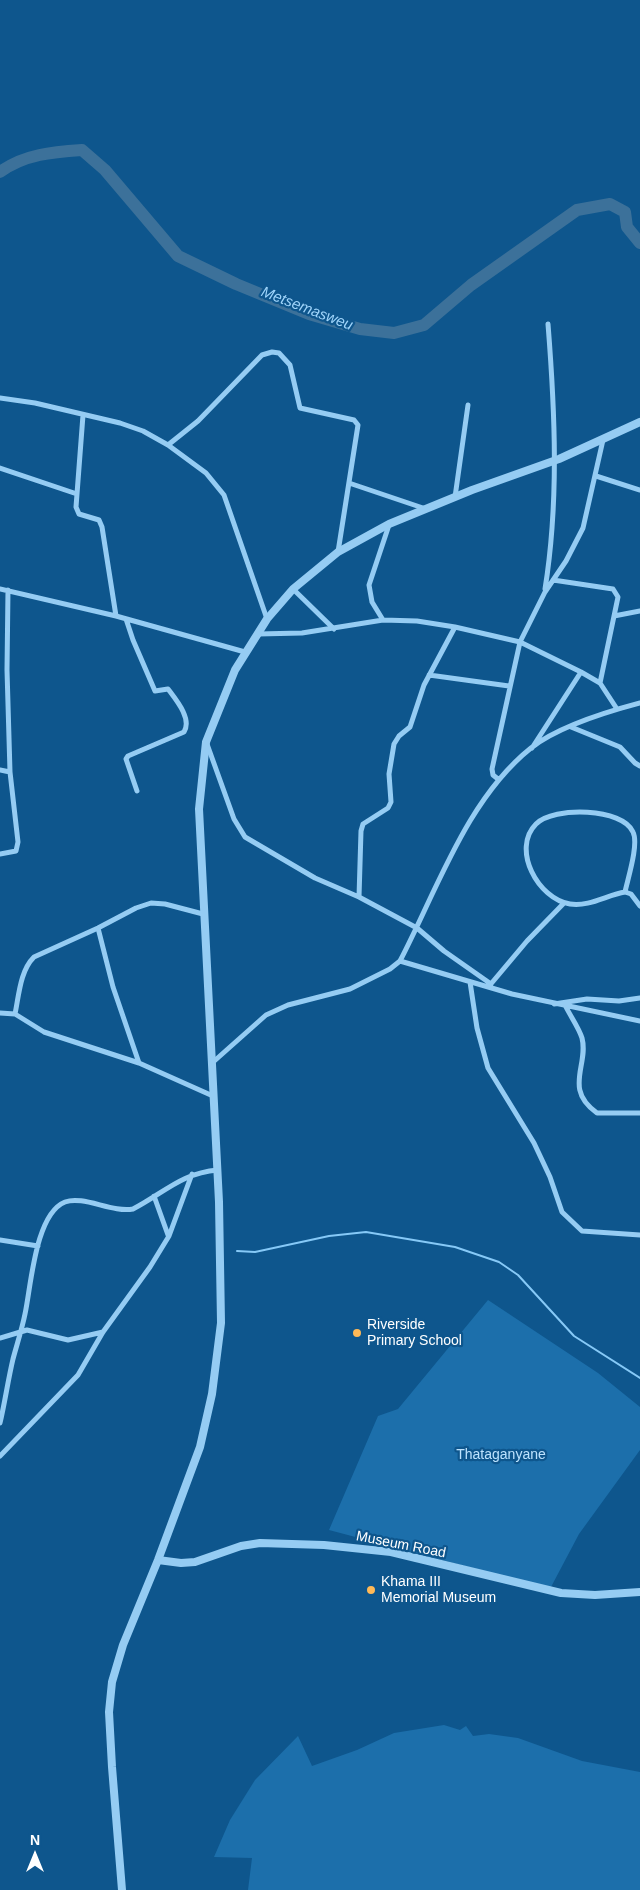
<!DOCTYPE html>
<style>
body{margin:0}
#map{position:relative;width:640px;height:1890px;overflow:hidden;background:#0e568d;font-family:Arial,sans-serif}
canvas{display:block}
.north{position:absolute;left:10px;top:1830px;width:50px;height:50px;-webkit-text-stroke:4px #0e568d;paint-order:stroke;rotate:0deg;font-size:14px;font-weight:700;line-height:20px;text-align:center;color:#fff}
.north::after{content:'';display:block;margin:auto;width:18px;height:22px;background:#fff;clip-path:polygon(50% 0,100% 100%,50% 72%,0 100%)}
</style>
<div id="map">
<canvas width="640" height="1890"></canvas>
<div class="north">N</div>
</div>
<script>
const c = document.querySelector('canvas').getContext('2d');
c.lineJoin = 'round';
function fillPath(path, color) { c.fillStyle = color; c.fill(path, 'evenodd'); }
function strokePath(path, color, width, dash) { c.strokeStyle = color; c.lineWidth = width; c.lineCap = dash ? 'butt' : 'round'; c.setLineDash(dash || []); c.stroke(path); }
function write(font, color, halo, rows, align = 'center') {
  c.font = font + ' Arial,sans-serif'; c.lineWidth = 4.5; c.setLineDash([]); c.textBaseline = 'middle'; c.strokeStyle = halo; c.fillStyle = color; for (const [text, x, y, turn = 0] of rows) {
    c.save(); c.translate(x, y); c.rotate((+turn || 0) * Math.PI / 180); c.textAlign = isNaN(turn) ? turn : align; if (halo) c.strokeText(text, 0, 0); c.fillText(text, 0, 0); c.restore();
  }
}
fillPath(new Path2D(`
 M488,1300L598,1373L640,1407V1450L579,1534L551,1587L514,1579L329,1530L378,1416L398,1409Z
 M444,1725L460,1730L466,1726L473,1736L489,1734L518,1738L582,1761L640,1772V1890H248L252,1858L214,1857L230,1820L255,1780L298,1736L312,1766L357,1750L394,1733Z`), '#1c6fab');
strokePath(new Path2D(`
 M237,1251L255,1252L329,1236L366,1232L455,1247L499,1262L518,1275L574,1336L640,1378`), '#86c9f7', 2);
strokePath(new Path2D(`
 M0,172C25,154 53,152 82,150L105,170L178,256L236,284L309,314L360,329L394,333L424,325L471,285L577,210L610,204L625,212L627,227L640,243`), '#3c719a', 12);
strokePath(new Path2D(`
 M0,398L35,403L120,423L143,431L168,445L206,473L224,495L267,619
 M83,415L76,507L79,514L99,520L102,527L116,616
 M168,445L198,421L262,355L272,352L279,353L290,365L300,408L354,420L358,425L338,552
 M0,468L77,494
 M596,476L640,490
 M349,483L426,509
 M455,497L468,405
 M553,580L613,589L618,597L600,683
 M0,589L116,616L245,652
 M293,589L334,629
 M545,589C559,502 555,412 548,324
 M614,616L640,611
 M126,619L133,640L155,691L168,689C177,701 192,719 184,732L128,756L126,759L137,791
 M383,620L372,602L369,585L389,525
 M455,627L424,685L410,727L399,736L394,744L389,774L391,802L388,808L363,824L361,831L359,897L417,928L444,951L491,984
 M258,634L302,633L383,620L417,621L455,627L520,642L581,672L532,748
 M581,672L600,683L617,709
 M429,675L509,686
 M571,727L620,747L635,763L640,766
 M207,744L234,819L245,837L315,878L359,897
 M0,770L10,772
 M498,779L493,775L492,769L520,642L545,592L566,561L583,528L603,440
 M0,854L16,851L18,842L10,772L7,670L8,590
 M625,892C628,878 639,844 633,832C623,808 554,806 536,824C511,849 538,899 570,904C589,907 607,895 625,892L631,894L640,906
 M98,928L113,987L139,1063
 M400,961C437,890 467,799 531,748C559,726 606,712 640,703
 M470,982L477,1028L488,1068L534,1143L550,1177L562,1212L582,1231L640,1235
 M490,985L527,941L564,903
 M554,1004L587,999L619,1001L640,998
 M566,1007C571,1017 579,1028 582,1038C589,1065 563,1089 597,1113H640
 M0,1013L15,1014L44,1032L139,1063L213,1096
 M15,1014C19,995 20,971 34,957L98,928L136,908L151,903L165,904L203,914
 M212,1063L266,1015L288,1005L350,989L390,969L400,961L512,994L640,1021
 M154,1196L168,1235
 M0,1240L38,1246
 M0,1338L27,1330L68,1340L103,1332
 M0,1423C5,1402 8,1380 13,1359C17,1344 22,1329 25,1314C31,1287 35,1214 65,1202C83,1195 112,1213 133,1209C164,1193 181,1173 218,1170
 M0,1456L78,1375L103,1332L150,1267L169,1236L192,1174`), '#95ccf3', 5);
strokePath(new Path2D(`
 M158,1560L181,1563L195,1562L241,1546L260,1543L324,1545L391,1552L561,1593L595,1595L640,1592
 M122,1890L112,1767L109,1712L112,1682L123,1645L158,1560L200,1447L212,1394L221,1323L219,1202L199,809L206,742L235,670L267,619L293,589L338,552L389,524L472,490L559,459L640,422`), '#95ccf3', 8);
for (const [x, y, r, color] of [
 [357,1333,5,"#ffb957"],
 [371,1590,5,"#ffb957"]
]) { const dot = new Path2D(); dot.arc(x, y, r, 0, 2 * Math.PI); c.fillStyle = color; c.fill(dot); strokePath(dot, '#0e568d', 2); }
write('14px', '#fff', '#0e568d', [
 ["Riverside",367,1325],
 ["Primary School",367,1341],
 ["Khama III",381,1582],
 ["Memorial Museum",381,1598]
], 'left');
write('14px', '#bce2fe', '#0e568d', [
 ["Thataganyane",501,1455]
]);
write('14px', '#fff', '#0e568d', [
 ["Museum Road",401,1545,11]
]);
write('italic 15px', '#a0d5fb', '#0e568d', [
 ["Metsemasweu",307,309,21]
]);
</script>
